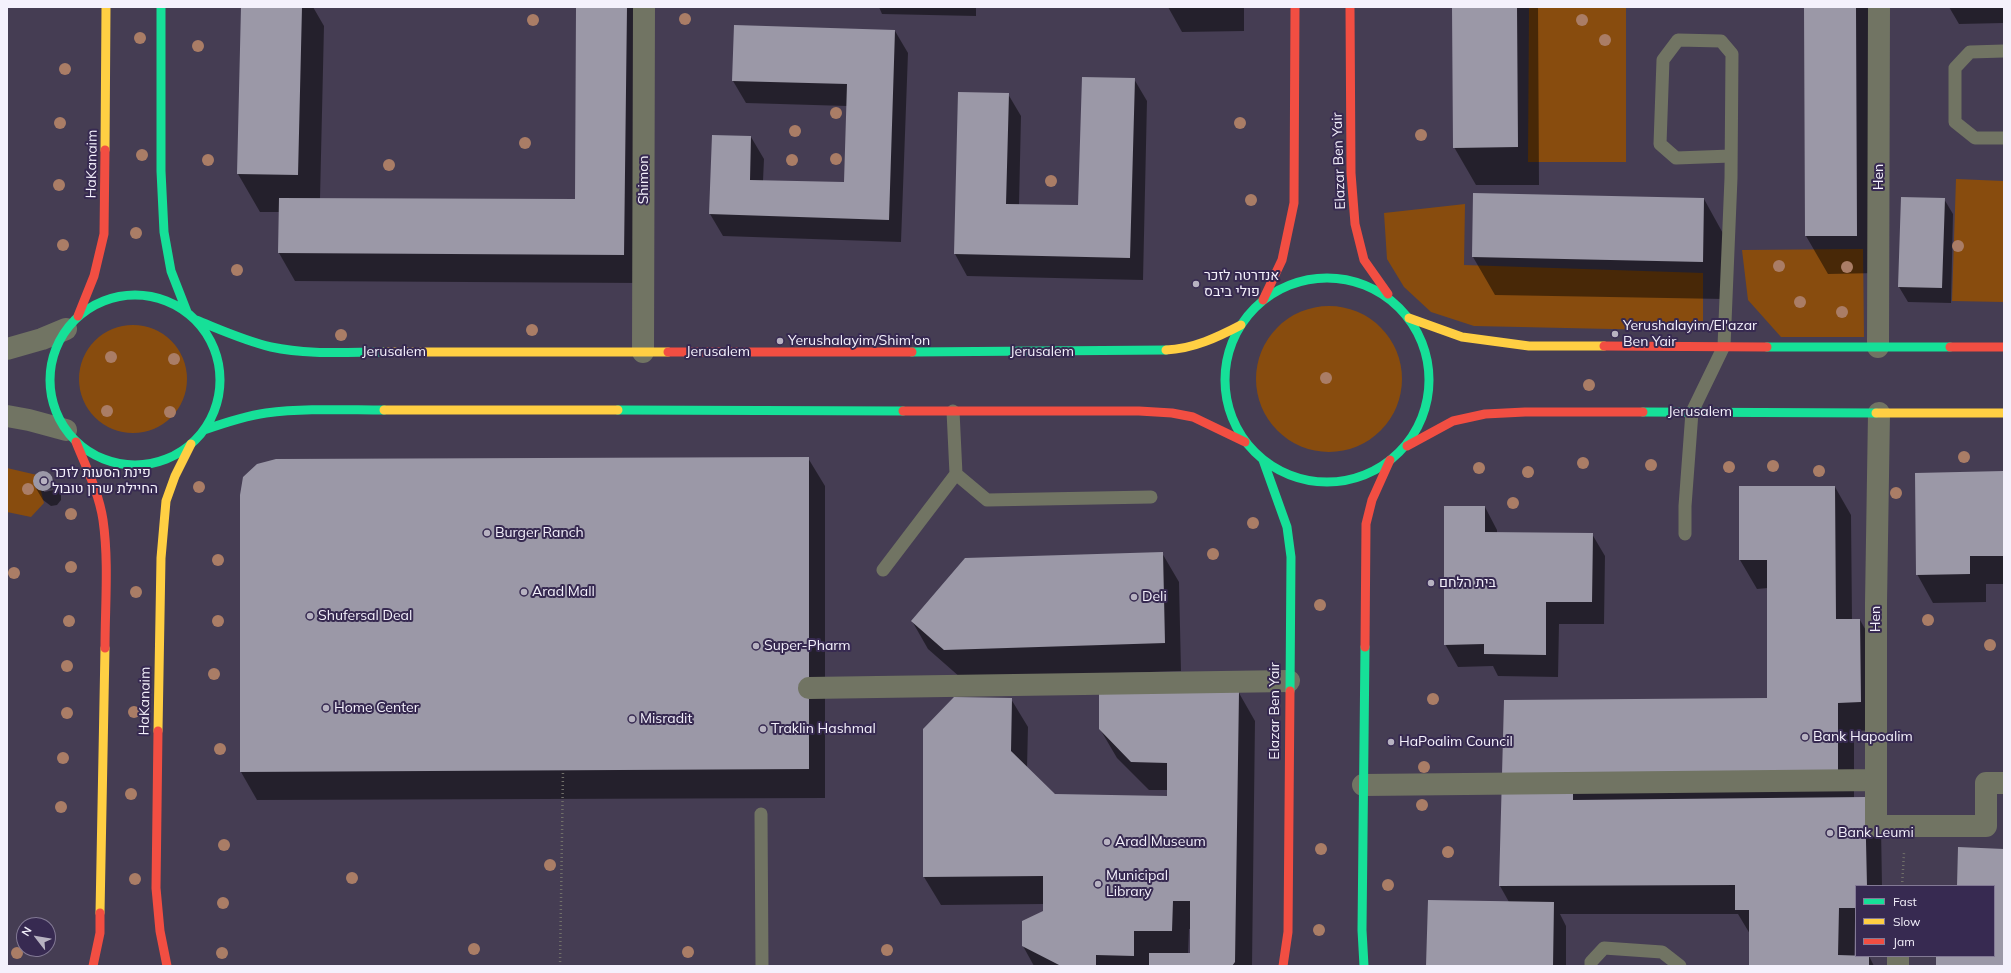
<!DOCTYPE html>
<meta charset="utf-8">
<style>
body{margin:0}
#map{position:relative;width:2011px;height:973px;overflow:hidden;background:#453d53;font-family:Mulish,sans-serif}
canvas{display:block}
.frame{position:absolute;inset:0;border:8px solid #f4f1fc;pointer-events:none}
.legend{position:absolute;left:1855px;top:885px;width:140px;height:72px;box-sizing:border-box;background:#372a51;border:1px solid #837a95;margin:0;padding:5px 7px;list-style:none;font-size:12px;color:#f4f1fc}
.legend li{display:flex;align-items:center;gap:8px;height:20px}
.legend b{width:20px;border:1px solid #837a95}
.north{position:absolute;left:16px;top:917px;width:40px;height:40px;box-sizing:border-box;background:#372a51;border:1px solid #837a95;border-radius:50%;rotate:301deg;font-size:11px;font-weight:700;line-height:16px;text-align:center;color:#f4f1fc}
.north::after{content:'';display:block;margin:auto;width:14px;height:18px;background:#b7b2c1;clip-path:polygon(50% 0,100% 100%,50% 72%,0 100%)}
</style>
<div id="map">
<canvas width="2011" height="973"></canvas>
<div class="frame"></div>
<ul class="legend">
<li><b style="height:5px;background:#16e098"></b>Fast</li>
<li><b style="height:5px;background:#ffcf43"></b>Slow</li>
<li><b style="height:5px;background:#f24e42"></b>Jam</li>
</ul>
<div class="north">N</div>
</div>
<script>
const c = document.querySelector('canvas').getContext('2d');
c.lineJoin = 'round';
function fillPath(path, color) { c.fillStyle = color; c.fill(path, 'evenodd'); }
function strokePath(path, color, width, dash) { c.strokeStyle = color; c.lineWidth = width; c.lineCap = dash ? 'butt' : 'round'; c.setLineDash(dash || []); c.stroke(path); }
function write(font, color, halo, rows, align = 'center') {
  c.font = font + ' Mulish,Heebo,sans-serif'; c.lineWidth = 4; c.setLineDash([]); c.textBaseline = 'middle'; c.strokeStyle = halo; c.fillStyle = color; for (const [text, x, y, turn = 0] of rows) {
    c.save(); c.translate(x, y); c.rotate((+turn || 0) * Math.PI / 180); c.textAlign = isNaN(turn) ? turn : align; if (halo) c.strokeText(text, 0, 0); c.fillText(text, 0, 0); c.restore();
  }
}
fillPath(new Path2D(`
 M1529,7H1626V162H1528Z
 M1956,179L2004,181V302L1952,301Z
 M1465,204L1464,265L1703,273V331L1474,326L1431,312L1404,287L1387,259L1384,213Z
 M1863,249L1864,337H1781L1748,300L1742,250Z
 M1256 379a73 73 0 1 1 146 0a73 73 0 1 1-146 0Z
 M79 379a54 54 0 1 1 108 0a54 54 0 1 1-108 0Z
 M7,468L37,475L44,503L31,517L7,512Z`), '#884c0e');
fillPath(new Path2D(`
 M242,7H313L324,26L320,199L576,200L577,7H643L640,283L295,281L279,253V212H260L238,174Z
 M879,7H976V16L882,14Z
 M1168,7H1244V31L1182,32Z
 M1453,7H1538L1539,185H1476L1454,147Z
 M1805,7H1878L1879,273L1828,274L1806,236Z
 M1949,7H2004V23L1959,24Z
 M895,31L908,53L901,242L723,236L710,214L751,137L764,159L763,181L845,183L847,106L746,103L733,81Z
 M1134,79L1147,101L1143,280L967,276L955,254L959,93L1008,94L1021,116L1019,205L1079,206Z
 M1902,198L1944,199L1953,214L1951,303L1908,302L1899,287Z
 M1704,199L1725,237L1724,299L1495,295L1473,257Z
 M808,458L825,486V798L257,800L241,772Z
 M46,472L52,478L61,494V500L57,505L51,506L43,500L34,485V479L37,473ZM53,488L54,490L44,492V490Z
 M2004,472V584H1986V602L1933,603L1917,574Z
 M1835,487L1851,515L1852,620H1860L1876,648V730L1854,731V798L1881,827L1882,886H1856L1854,956H1869L1874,966H1750V934L1738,914H1560L1566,926V966H1427L1509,902L1500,886L1503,801L1768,699V588L1757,589L1740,560Z
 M1485,507L1497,530V533L1592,534L1605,556L1604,624H1559L1558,677L1498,676L1493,666L1458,667L1445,644Z
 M1162,553L1179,582L1181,671L961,678L928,649L912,621Z
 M1239,693L1255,721L1252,966H1034L1023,946L1044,912V904L941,905L924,877L1011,699L1028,727L1027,768L1054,795L1168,797V790H1149L1117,758L1100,729ZM1189,929H1191V954H1188Z`), '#0007');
fillPath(new Path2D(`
 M241,7H302L298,175L237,174Z
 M576,7H627L624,255L278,253L279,198L575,199Z
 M1452,7H1517L1518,147L1453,148Z
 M1804,7H1856L1857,236H1805Z
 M734,25L895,30L889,220L709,214L712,135L751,136L750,180L844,182L847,84L732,81Z
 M1082,77L1135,78L1130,258L954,254L958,92L1009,93L1006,204L1078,205Z
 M1473,193L1704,198L1703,262L1472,257Z
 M1901,197L1945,198L1942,288L1898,287Z
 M809,457V769L240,772V495L243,477L257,464L276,459Z
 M33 481a10 10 0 1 1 20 0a10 10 0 1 1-20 0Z
 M2004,471V556H1970V574L1916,575L1915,473Z
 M1739,486H1835L1836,619H1860L1861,702L1838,703V771L1573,790V800L1865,797L1867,886H1856V908H1839L1838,955L1869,956V966H1749V910H1735V885L1499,886L1504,700L1767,698V560H1739Z
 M1444,506H1485V532L1593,533L1592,602H1546V655L1484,654V644L1444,645Z
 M1163,552L1165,643L944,650L911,621L965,558Z
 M1099,690L1239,692L1235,962L1232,966H1149V953H1190V901H1173L1172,931H1134V956L1096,955V966H1061L1022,946V921L1043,911V876L923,877V729L954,697L1012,698L1011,751L1055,794L1167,796V763L1131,762L1099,729Z
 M1958,847L2004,849V966H1936V956H1994V886H1957Z
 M1428,900L1554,902L1553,966H1426Z`), '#9b98a7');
strokePath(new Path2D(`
 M1902,886L1904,853
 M560,966L563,770`), '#706f69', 2.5, [1, 3]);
strokePath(new Path2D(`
 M2004,51L1970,52L1955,68V122L1975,138H2004
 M953,411L956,474L987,500L1151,497
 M1685,534V506L1692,412L1724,346L1731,178L1732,54L1721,41L1678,40L1663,60L1660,144L1676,158L1731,156
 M883,570L956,474
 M761,814L762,966
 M1591,966V962L1604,948L1662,952L1680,966`), '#717463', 13);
strokePath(new Path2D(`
 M1878,347L1879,7
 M7,349L42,339L66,329
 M643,352L644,7
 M1879,413L1876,603V826H1986V783H2004
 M7,416L29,420L66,430
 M809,688L1289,681
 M1363,785L1876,780
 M1898,966V956`), '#717463', 22);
strokePath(new Path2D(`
 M161,7V171L164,232L171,271L187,312
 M1225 380a102 102 0 1 1 204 0a102 102 0 1 1-204 0Z
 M50 380a85 85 0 1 1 170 0a85 85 0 1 1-170 0Z
 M196,320C221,330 245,341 271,347C308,355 347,352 384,352
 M1767,347H1950
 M912,352L1166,350
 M618,410L903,411
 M1643,412L1876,413
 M204,430C224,423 245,416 266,413C305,408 345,410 384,410
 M1263,460L1287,527L1291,557L1290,691
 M1364,966L1362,930L1365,647`), '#16e098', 9);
strokePath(new Path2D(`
 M105,150L106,7
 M1409,318L1462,337L1529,346H1604
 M1166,350C1193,349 1218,337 1241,325
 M384,352H668
 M384,410H618
 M1876,413H2004
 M158,731L161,558L166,501L175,476L191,444
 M100,913L105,648`), '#ffcf43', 9);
strokePath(new Path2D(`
 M1350,7L1351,173L1355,224L1364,260L1388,294
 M1263,300L1282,260L1294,203L1295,7
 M78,316L94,276L104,234L105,150
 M1604,346L1767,347
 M1950,347H2004
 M668,352H912
 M903,411H1139L1172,413L1193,417L1245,442
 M76,442C86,467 99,493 103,520C109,562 105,606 105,648
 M1407,446L1453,421L1485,414L1525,412H1643
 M1365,647L1366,524L1372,500L1390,460
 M158,731L156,888L160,931L167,966
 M93,966L100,933V913
 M1283,966L1288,932L1290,691`), '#f24e42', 9);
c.fillStyle = '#aa7d66';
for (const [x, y] of [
 [685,19],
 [533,20],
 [1582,20],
 [140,38],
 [1605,40],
 [198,46],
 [65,69],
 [836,113],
 [60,123],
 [1240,123],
 [795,131],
 [1421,135],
 [525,143],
 [142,155],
 [836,159],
 [208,160],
 [792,160],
 [389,165],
 [1051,181],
 [59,185],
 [1251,200],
 [136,233],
 [63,245],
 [1958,246],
 [1779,266],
 [1847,267],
 [237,270],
 [1800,302],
 [1842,312],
 [532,330],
 [341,335],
 [111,357],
 [174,359],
 [1326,378],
 [1589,385],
 [107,411],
 [170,412],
 [1964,457],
 [1583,463],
 [1651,465],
 [1773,466],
 [1729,467],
 [1479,468],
 [1819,471],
 [1528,472],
 [199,487],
 [28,489],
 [1896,493],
 [1513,503],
 [71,514],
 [1253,523],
 [1213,554],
 [218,560],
 [71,567],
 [14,573],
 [136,592],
 [1320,605],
 [1928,620],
 [69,621],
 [218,621],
 [1990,645],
 [67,666],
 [214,674],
 [1433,699],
 [134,712],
 [67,713],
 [220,749],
 [63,758],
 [1424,767],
 [131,794],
 [1422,805],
 [61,807],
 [224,845],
 [1321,849],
 [1448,852],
 [550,865],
 [352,878],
 [135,879],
 [1388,885],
 [223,903],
 [1319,930],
 [474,949],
 [887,950],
 [688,952],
 [17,953],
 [222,953]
]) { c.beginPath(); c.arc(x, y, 6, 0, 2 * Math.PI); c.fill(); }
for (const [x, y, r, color] of [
 [1196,284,4,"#b7b2c1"],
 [1615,334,4,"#b7b2c1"],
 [780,341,4,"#b7b2c1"],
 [44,481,4,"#b7b2c1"],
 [487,533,4,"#b7b2c1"],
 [1431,583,4,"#b7b2c1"],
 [524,592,4,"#b7b2c1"],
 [1134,597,4,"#b7b2c1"],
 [310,616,4,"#b7b2c1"],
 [756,646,4,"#b7b2c1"],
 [326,708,4,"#b7b2c1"],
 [632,719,4,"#b7b2c1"],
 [763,729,4,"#b7b2c1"],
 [1805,737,4,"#b7b2c1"],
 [1391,742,4,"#b7b2c1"],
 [1830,833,4,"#b7b2c1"],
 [1107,842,4,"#b7b2c1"],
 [1098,884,4,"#b7b2c1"]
]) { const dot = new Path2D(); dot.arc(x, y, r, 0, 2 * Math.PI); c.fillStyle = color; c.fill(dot); strokePath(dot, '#372a51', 1.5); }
write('14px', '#f4f1fc', '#372a51', [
 ["Elazar Ben Yair",1339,161,-92],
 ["HaKanaim",92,164,-89],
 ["Hen",1879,177,-90],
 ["Shimon",644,180,-90],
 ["Jerusalem",394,352],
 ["Jerusalem",718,352],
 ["Jerusalem",1042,352],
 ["Jerusalem",1700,412],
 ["Hen",1876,619,-90],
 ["HaKanaim",145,701,-89],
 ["Elazar Ben Yair",1275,711,-90]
]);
write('14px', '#f4f1fc', '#372a51', [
 ["אנדרטה לזכר",1204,276],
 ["פולי ביבס",1204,292],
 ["Yerushalayim/El'azar",1623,326],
 ["Ben Yair",1623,342],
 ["Yerushalayim/Shim'on",788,341],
 ["פינת הסעות לזכר",52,473],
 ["החיילת שרון טובול",52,489],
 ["Burger Ranch",495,533],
 ["בית הלחם",1439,583],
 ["Arad Mall",532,592],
 ["Deli",1142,597],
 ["Shufersal Deal",318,616],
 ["Super-Pharm",764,646],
 ["Home Center",334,708],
 ["Misradit",640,719],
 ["Traklin Hashmal",771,729],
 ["Bank Hapoalim",1813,737],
 ["HaPoalim Council",1399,742],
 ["Bank Leumi",1838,833],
 ["Arad Museum",1115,842],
 ["Municipal",1106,876],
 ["Library",1106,892]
], 'left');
</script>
